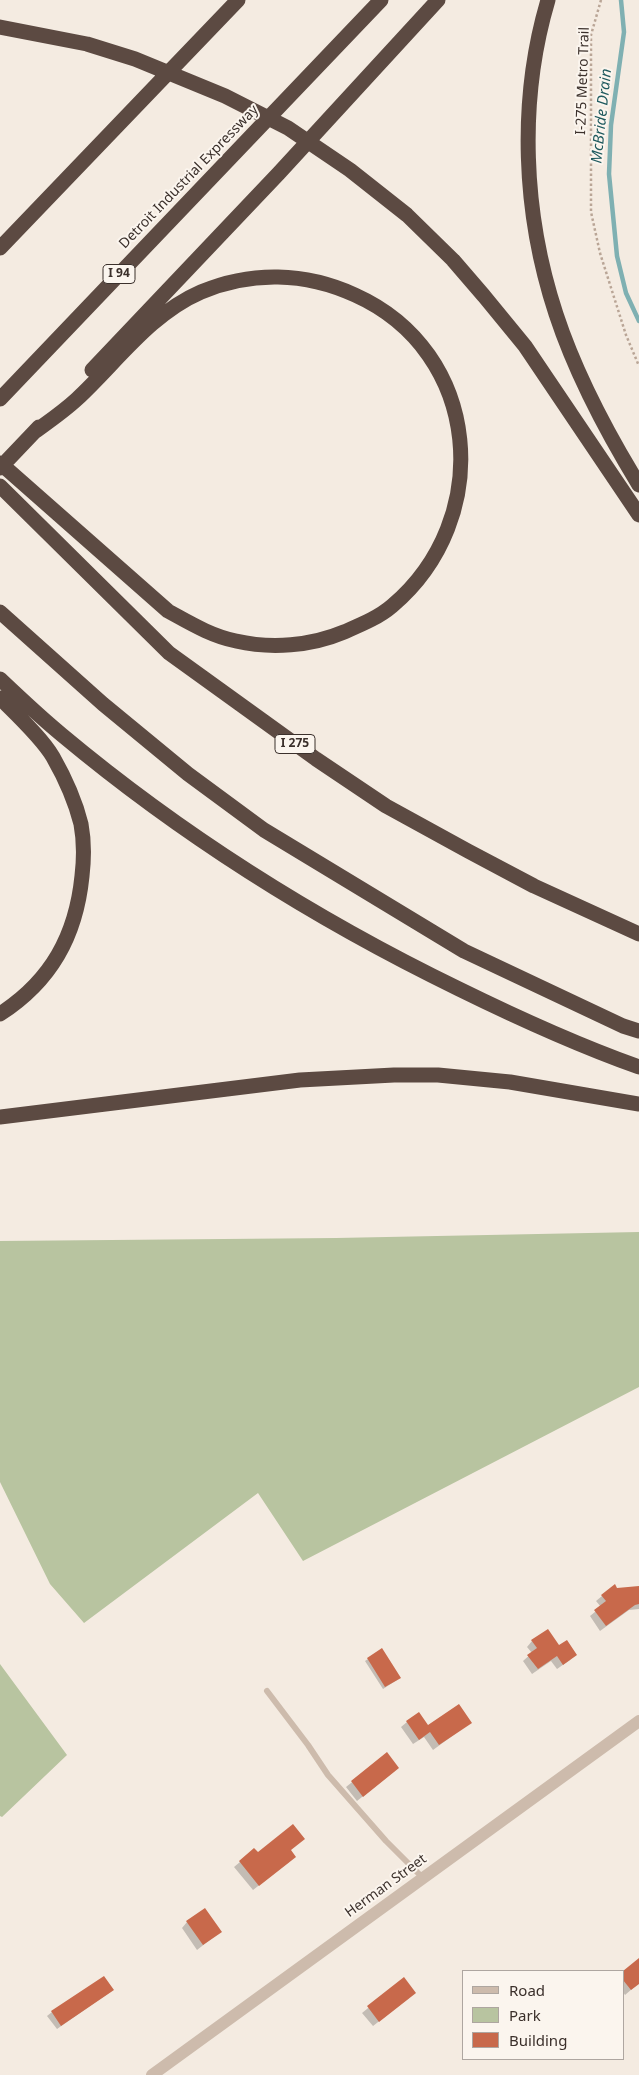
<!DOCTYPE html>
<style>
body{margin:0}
#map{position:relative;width:639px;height:2075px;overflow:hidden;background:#f4ebe1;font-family:"Noto Sans",sans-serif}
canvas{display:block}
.legend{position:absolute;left:462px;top:1970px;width:162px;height:90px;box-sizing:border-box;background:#fbf5ee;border:1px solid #aea6a0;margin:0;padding:6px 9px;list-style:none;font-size:15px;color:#3b302b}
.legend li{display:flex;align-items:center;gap:10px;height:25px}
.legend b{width:25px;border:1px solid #aea6a0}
</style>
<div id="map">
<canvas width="639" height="2075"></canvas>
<ul class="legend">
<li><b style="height:6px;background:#cdbbac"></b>Road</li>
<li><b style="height:14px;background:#b8c4a0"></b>Park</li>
<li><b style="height:14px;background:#c8694b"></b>Building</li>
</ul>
</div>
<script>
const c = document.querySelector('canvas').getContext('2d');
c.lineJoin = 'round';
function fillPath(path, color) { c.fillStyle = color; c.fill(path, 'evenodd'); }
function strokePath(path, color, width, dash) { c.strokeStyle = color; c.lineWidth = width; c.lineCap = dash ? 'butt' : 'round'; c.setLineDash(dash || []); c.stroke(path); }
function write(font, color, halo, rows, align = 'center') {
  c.font = font + ' "Noto Sans",sans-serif'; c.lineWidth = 4; c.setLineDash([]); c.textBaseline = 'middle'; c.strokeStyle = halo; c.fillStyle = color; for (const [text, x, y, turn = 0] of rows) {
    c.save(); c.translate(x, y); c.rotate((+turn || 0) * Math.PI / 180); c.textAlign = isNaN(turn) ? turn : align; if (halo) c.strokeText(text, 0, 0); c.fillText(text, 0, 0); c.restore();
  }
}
fillPath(new Path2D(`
 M639,1232V1387L303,1561L258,1493L84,1623L50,1584L0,1482V1241L336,1238Z
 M0,1664L67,1755L2,1817L0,1816Z`), '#b8c4a0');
fillPath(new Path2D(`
 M639,1587V1609L629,1610L600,1631L590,1616L601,1607L596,1601L602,1596L616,1589Z
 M532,1641L570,1660L557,1669L551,1661L532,1674L523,1661L532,1653L527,1647Z
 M368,1659L397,1680L383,1689L365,1661Z
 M407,1722L427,1727L470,1723L433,1750L424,1737L413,1744L401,1727Z
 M387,1754L392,1773L357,1801L346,1787Z
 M290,1851L289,1862L253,1890L234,1867L240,1862L257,1854Z
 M187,1922L220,1932L197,1950L182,1928Z
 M639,1960V1983L625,1995L623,1992V1973Z
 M404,1979L409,1998L373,2026L362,2013Z
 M113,1990L57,2029L47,2016L52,2012Z`), '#0003');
strokePath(new Path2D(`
 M621,0L624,32L611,125L609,174L617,256L626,293L639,321`), '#7fb0b2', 4.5);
fillPath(new Path2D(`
 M615,1584L617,1588L639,1586V1604L635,1605L606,1626L594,1610L606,1601L601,1595Z
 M548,1629L559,1645L567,1640L577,1655L563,1665L557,1656L538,1669L527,1655L537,1648L531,1640Z
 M382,1648L401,1678L385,1687L367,1658Z
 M459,1704L472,1723L439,1745L430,1732L419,1740L406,1721L419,1712L428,1725Z
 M387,1752L399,1768L363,1797L351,1781Z
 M293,1824L305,1839L291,1850L296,1857L259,1886L239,1861L254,1848L258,1852Z
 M205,1908L222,1932L203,1945L186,1921Z
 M639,1958V1984L631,1990L623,1980V1971Z
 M104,1976L114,1990L61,2026L51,2011Z
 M404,1977L416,1993L379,2022L367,2006Z`), '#c8694b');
strokePath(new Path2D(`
 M601,0L591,35V212L600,253L626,335L639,366`), '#b9a596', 2.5, [2.5, 2.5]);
strokePath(new Path2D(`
 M267,1691L308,1745L328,1775L386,1841L423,1878`), '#cdbbac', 6);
strokePath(new Path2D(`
 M152,2075L639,1721`), '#cdbbac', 12);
strokePath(new Path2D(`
 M548,0C518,101 523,214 556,314C576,375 606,431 639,485
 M0,27L87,44L135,59L225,96L288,128L350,170L407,215L453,260L484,296L525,346L639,515
 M0,248L238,0
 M92,370L279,173L438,0
 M0,399L381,0
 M0,463L168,611C190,623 211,636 236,641C271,649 311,646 344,632C360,625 378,618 392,606C495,519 482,352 355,295C305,272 251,271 201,292C150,314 116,363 77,399C63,412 48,422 33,433
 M0,468L39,427
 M0,486L169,653L316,759L386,806L468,851L534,886L639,934
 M0,612L103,704L188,774L264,830L464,951L623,1026L639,1031
 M0,679C20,698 40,717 62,735C183,836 317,920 459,989C518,1018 577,1045 639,1067
 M0,698C16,714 42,738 53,757C65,778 75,800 81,824C84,840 84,859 82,876C76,936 51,981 0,1014
 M0,1117L300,1080L394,1075H438L510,1082L639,1104`), '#5c4a42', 15);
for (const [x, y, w] of [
 [119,274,32],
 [295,744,40]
]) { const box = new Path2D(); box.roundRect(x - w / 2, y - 9.5, w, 19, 4); c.fillStyle = '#fbf5ee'; c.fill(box); strokePath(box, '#3b302b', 1); }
write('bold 12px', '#3b302b', null, [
 ["I 94",119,274],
 ["I 275",295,744]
]);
write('14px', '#3b302b', '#fbf5ee', [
 ["I-275 Metro Trail",583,81,-88],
 ["Detroit Industrial Expressway",189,177,-46],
 ["Herman Street",386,1886,-36]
]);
write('italic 15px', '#1f5a5e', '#fbf5ee', [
 ["McBride Drain",602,116,-84]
]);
</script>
